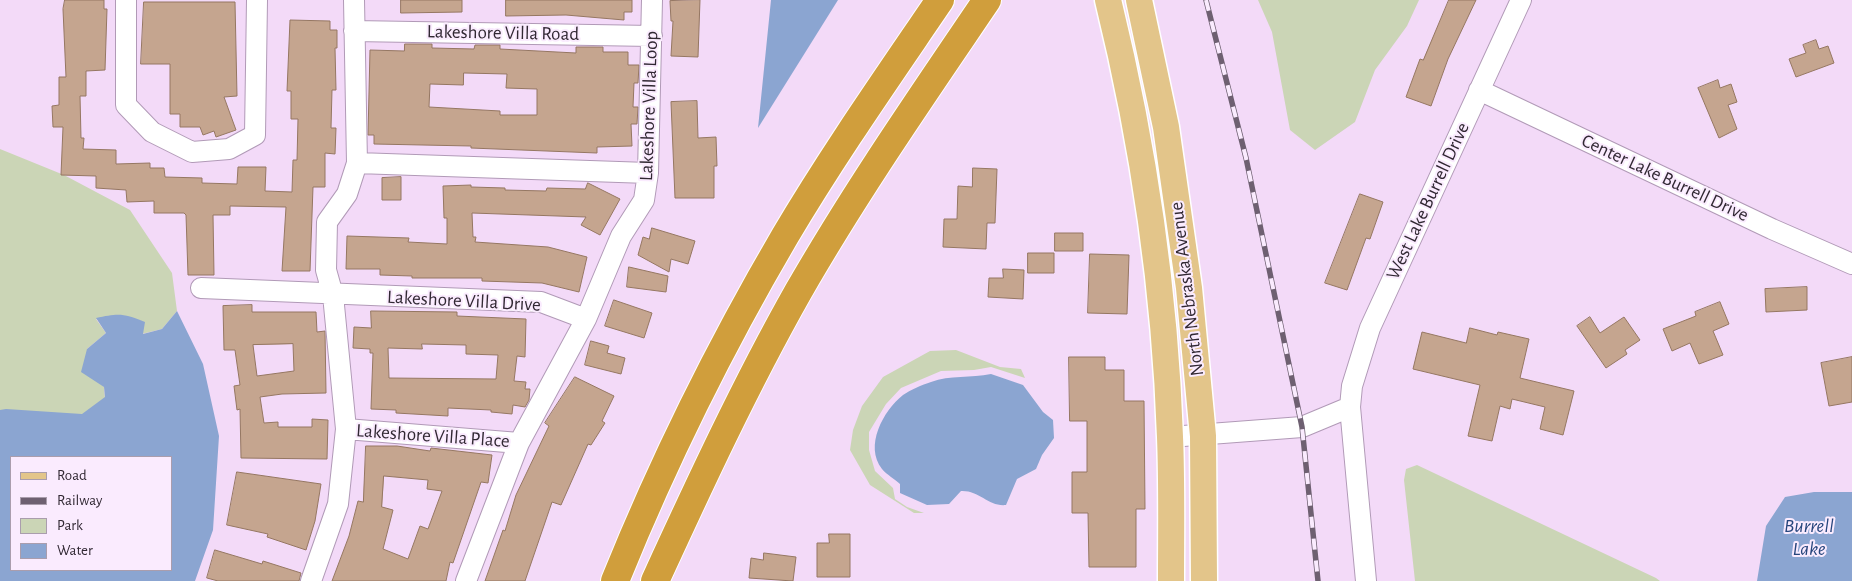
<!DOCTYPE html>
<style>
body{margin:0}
#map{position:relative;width:1852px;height:581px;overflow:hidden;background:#f3daf8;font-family:"Alegreya Sans",sans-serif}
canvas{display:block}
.legend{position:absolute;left:10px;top:456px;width:162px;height:115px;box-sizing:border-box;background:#faebfe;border:1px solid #aa9dad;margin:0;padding:6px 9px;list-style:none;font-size:15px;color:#312833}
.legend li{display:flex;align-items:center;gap:10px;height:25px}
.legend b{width:25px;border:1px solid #aa9dad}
</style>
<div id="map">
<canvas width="1852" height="581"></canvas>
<ul class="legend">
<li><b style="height:6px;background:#e3c58a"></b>Road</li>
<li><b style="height:6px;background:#6e6071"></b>Railway</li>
<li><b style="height:14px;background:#cbd5b6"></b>Park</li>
<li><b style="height:14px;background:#8ba5d1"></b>Water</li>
</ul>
</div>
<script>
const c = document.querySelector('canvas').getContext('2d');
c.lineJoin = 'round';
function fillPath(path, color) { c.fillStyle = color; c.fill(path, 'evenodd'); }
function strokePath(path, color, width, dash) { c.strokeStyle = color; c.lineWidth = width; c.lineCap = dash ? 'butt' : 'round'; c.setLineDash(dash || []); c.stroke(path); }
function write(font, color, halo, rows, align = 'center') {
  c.font = font + ' "Alegreya Sans",sans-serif'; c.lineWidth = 4; c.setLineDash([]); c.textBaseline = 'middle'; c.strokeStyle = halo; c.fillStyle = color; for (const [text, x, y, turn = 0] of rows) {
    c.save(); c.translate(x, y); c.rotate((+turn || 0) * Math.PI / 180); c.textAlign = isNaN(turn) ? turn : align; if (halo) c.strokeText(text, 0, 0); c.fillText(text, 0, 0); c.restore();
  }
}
fillPath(new Path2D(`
 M1258,0H1419L1407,26L1375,70L1355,122L1315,150L1290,130L1272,32Z
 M0,149L64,175L130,210L172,273L177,311L162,329L142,334L96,319L106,333L87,349L104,387L105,398L82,415L0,410Z
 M956,350L1000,367L1021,369L1025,378L991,367L974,370L941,371L901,388L886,404L869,432V450L875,471L893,488L895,499L907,507L924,513H914L870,485L850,450L853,430L862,406L883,377L930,351Z
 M1417,465L1656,578L1660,581H1415L1404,480L1406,469Z`), '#cbd5b6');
fillPath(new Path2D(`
 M771,0H838L758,128Z
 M177,311L203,364L219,436L213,530L195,581H0V410L6,409L82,414L105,397L104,387L81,372L87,349L106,333L96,318C118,313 124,313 145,322L143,334L162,329ZM11,457H171V570H11Z
 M991,374L1023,385L1043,412L1053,420L1054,438L1042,455L1036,469L1017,479L1006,505C989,507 979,490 961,491L949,504L927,505L900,493V484C895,479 887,475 882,469C864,446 883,411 903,395C910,390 922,385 931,382C950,375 971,378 991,374Z
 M1814,492H1852V581H1757L1766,526L1785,497Z`), '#8ba5d1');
const building = new Path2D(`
 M65,0H104V9H107L105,70L86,71V96H80L81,138H84L83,149L116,150V164L150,163V168H164L165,177L202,178V183L237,184L238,167H266L265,191L292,192L293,160H297L298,119H291V91H287L290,20L330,21V30H337V48H335L336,90H332L331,128H336L335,154L325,153V187H313L310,271H282L286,207L230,206V215H213L214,275H188L186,215L184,213H154V201L127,202L126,190L96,188V176L61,175L63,127H53L52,106L59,105V77H66L63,9Z
 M401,0H462V12L401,13Z
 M506,0H632V12H624V20L566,15L506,16Z
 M700,0L698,57L671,56L673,21H671L670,1Z
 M1449,0H1476L1448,59L1431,106L1406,97L1420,59L1423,60Z
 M144,2H235L237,96L224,97L236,130L216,137L214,131L203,135L200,127H180V114H170V64H141Z
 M1816,40L1819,49L1828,46L1834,63L1796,77L1789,59L1806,53L1803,45Z
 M405,44H432V48L474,49L475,45H500V49L576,53V47H603V52H628V65H639L638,83H634L633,107H638L637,124H631L632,146L597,147V153L471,148V146L374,144V135H368L370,50L404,51ZM464,73L507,74L506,88L537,89V115H500V111L429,107L430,84L463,85Z
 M1718,80L1720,88L1731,84L1737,102L1728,105L1737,129L1719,138L1698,88Z
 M697,101L698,138L716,137L717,166H714V198H675L671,102Z
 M973,168L997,169L995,223H987L986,249L943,247L944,219H957L958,186L972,187Z
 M401,177V200H382V178Z
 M588,183L620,199L600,235L581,225L586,217L472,213L473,237H476L475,242L548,247L587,257L579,292L542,283L482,281V278H412V276L380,275V269H346L347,236L409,238L408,242L447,244V218H444L443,186L471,185V187L505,188V190L546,191L547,188L585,189Z
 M1360,194L1383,202L1370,239L1366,238L1347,290L1325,283Z
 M652,228L695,241L688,264L671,259L669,272L638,255L643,237L649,239Z
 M1055,233H1083V251H1055Z
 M1028,253H1054V273H1028Z
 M1090,254L1129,255L1127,314L1088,313Z
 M629,267L668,276L666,292L627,287Z
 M1003,269L1024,270L1023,299L988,297L989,278H1003Z
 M1807,287V310L1766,312L1765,289Z
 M614,300L652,313L644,338L605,326Z
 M1720,302L1729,324L1713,331L1723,355L1699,364L1690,343L1672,351L1663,329L1696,316L1695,312Z
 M252,305V312H316L317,332L325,331L326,393L282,394L260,397L264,423L278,422V427H312V419L328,420L327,459L241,458L240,409L237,410L234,386L240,385L235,350H224L223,306ZM293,344L294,371L257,376L253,345Z
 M371,311L457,312V316L526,319L525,357L517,356L514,381L526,382L525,389H530L529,400L525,407L513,405L512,414L491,412V410L448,408V416L396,413V410L371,409L373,353H370V349L353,348L354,327L371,328ZM422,344L466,345V354L498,355L496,379L389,378L388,348L422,349Z
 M1590,317L1600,333L1624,317L1640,340L1625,350L1627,354L1606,368L1577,326Z
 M1470,328L1497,335L1498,332L1529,339L1520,378L1574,391L1563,435L1540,429L1545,407L1512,399L1510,409L1500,406L1492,441L1468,436L1480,385L1413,369L1422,332L1466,343Z
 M591,341L609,346L607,353L625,358L621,374L585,365Z
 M1069,357H1105V370H1124V401H1144L1145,509H1136V567H1089L1088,513H1072V472H1087V421H1070Z
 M1852,357V402L1829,406L1821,363Z
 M575,377L614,396L602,421L605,423L591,445L588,444L561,505L552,502L525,581H485L503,530L505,531L516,495L549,426L545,423Z
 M366,446H397L430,451L431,448L492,455L488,483L481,482L453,563L450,562L446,581H332L349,536L358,501L363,502ZM384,476L428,480L427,489L442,491L428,529L420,526L408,559L383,549L393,510L382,507Z
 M237,472L321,484L315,521L306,550L267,537L268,534L227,525Z
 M829,534H850V577H817V543H829Z
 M215,550L262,564L263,561L301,573L299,581H218L207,578Z
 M764,553L796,557L793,581L749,578L751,558L763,560Z`);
fillPath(building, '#c5a58f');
strokePath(building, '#957762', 1);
const minor = new Path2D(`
 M126,0V105L152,132L192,152L229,149L255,135L257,0
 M354,31L652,36
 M1479,90L1772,229L1852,264
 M357,163L648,173
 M201,288L541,302L586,319
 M1350,407L1366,581
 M346,429L519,443
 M1170,437L1302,427L1350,407L1352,386L1370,328L1521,0
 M311,581L338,504L346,429L333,295L326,270L327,222L347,194L357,163L354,0
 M466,581L519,443L586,319L621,236L644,200L648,173L652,0`);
const major = new Path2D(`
 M1108,0C1143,142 1165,291 1170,437C1172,485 1171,533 1171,581
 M1139,0L1166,127L1189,288L1203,436L1204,581`);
const highway = new Path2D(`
 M615,581C663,462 720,347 785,236C833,155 887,78 940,0
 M655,581C700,483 745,386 798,292C856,191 922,96 987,0`);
strokePath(minor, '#b19ab7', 22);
strokePath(major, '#fff', 29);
strokePath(highway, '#fff', 30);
strokePath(minor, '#fff', 20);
strokePath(major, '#e3c58a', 26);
strokePath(highway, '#d09e3c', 28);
const rail = new Path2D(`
 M1206,0L1246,158L1302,427L1318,581`);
strokePath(rail, '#6e6071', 5.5);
strokePath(rail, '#faebfe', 4, [11]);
write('19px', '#312833', '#faebfe', [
 ["Lakeshore Villa Road",503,33,1],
 ["Lakeshore Villa Loop",649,106,-88],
 ["Center Lake Burrell Drive",1665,178,25],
 ["West Lake Burrell Drive",1428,201,-65],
 ["North Nebraska Avenue",1187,289,-97],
 ["Lakeshore Villa Drive",464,301,3],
 ["Lakeshore Villa Place",433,436,4]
]);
write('italic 20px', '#26457c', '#faebfe', [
 ["Burrell",1809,526],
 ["Lake",1809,549]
]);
</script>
